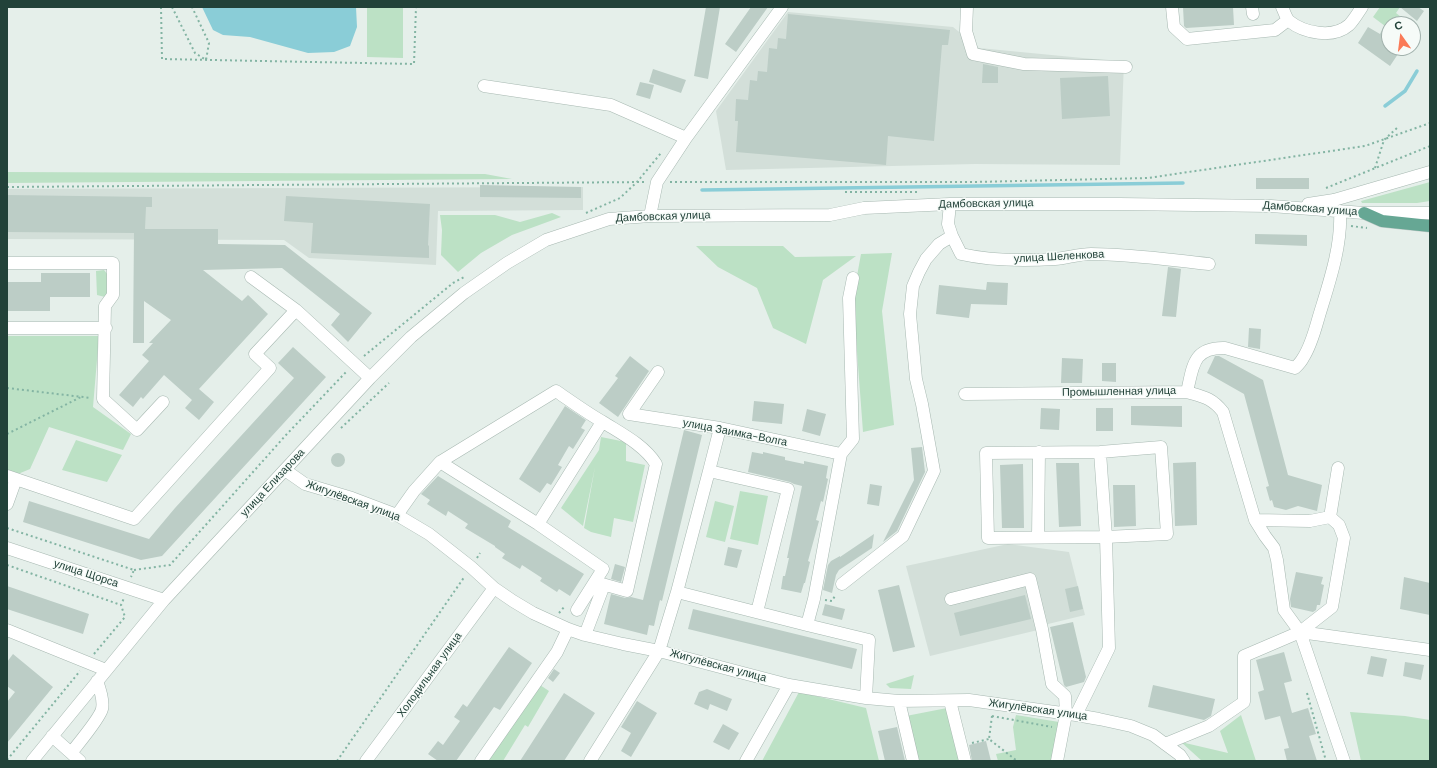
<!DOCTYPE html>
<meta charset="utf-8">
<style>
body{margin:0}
#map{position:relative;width:1437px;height:768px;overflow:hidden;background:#e5efea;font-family:"DM Sans",sans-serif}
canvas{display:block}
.frame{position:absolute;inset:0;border:8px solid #224239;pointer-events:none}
.north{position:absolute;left:1381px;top:16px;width:40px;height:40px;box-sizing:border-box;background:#f6fbf8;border:1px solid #a1b1ac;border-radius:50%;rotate:346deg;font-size:11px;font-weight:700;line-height:16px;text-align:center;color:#224239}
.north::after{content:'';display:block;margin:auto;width:14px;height:18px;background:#fa7a57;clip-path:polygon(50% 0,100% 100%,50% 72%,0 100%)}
</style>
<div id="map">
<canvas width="1437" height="768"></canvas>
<div class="frame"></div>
<div class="north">С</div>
</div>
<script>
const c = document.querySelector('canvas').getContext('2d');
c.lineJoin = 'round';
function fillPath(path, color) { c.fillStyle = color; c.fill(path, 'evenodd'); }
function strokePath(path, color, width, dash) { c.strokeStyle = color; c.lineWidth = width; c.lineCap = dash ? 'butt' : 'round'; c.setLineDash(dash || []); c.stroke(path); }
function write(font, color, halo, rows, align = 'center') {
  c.font = font + ' "DM Sans",sans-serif'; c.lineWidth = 3; c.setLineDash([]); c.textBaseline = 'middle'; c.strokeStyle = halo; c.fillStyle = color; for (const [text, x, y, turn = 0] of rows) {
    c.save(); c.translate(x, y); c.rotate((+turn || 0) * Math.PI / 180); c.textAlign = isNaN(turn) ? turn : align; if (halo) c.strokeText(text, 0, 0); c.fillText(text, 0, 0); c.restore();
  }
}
fillPath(new Path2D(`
 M788,12L953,27L979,48L1124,62L1120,165L975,164L726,170L716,111Z
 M583,187V210L438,211L436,265L309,258L284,240L7,239V189Z
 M1008,544L1069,552L1085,615L1044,625L1042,629L930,656L906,566Z`), '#d3dfd9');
fillPath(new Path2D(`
 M367,7H403V58L367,57Z
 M1380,7H1400L1396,13L1410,24H1389V29L1373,17Z
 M7,172L485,174L512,179L7,183Z
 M1430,182V201L1417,203H1362L1361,201Z
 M552,213L561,217L512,235L481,253L458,272L441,255L442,230L440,215H495L520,222Z
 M696,246H783L795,257L856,256L823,280L806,344L773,328L757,288L718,267Z
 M892,253L882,311L894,425L863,432L853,298L861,254Z
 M104,270L108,275V293L105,297L97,295L96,271Z
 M7,336H99L93,407L131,434L123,450L49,427L30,469L18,474L7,471Z
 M601,437L626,442V461L645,465L633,522L614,518L611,537L591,532L584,528L595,467L583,526L561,508L599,450Z
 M76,440L122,455L107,482L62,470Z
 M740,491L768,496L758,545L730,539Z
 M715,501L734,506L725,542L706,537Z
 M914,675L911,689L890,688L886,684Z
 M540,685L549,691L528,727L525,725L503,761H486Z
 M799,692L866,708L879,761H762Z
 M947,708L959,761H915L906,716Z
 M1350,712L1405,716L1430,720V761H1361Z
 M1016,715L1059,722L1051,761H998L996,754L1016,750L1013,727Z
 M1241,715L1256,761H1202L1181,742L1228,753L1220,731Z`), '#bce1c5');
fillPath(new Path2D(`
 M202,7H356L357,27L350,46L334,52L308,53L250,37L223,35L213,30Z`), '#8acdd7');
strokePath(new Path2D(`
 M1385,106L1405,91L1417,71
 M702,190L1183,183`), '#8acdd7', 3.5);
fillPath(new Path2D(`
 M706,7H720L708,79L694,76Z
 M751,7H768L736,52L725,44Z
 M1183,7H1233L1234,25L1186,28L1184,26Z
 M1400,7H1418L1424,11L1417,21Z
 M788,14L950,30L948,45H942L934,141L888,136L886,165L736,152L738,121H735L736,99L748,100L750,80L757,81L758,71L767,72L769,48L777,49L778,38L786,39Z
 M1368,27L1380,34L1382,30L1389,35V48H1402L1390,66L1358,43Z
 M983,64L998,67V83H982Z
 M653,69L686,80L681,93L649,82Z
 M1108,76L1110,116L1062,119L1060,78Z
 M640,82L654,85L650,99L636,95Z
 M1256,178H1309V189H1256Z
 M480,185L581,187V198L480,197Z
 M7,195L152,197V207H146L145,229H218V244L285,245L372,313L348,342L331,325L340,314L282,268L203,270L242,301L248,295L268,314L199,389L214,402L199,420L185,408L192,400L164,375L143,399L141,397L133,407L119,395L149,361L142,355L153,343H149L171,320L144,301V343H133L134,233L7,232Z
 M286,196L430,204L428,245L429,246V258L311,253L313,223L284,221Z
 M1255,234L1307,235V246L1255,244Z
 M1168,267L1181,269L1176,317L1162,316Z
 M41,273H90V297H50V311H7V282H41Z
 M987,282L1008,283L1007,305L971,304L969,318L936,314L939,285L986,290Z
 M1249,328L1261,329L1260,349L1248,347Z
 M293,347L326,377L162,556L141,560L23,522L29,501L149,539L175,508L294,378L278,363Z
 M630,356L649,371L618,417L599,403L618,378L615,376Z
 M1215,356H1219L1263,380L1288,475L1322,485L1317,511L1298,506L1286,510L1274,507L1272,500L1270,501L1266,487L1269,486L1244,394L1207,373Z
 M1062,358L1083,359L1082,383H1061Z
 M1102,363H1116V382L1102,381Z
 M754,401L784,404L782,424L752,421Z
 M565,406L586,420L581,428L585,430L573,449L569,446L558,465L562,467L551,485L547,483L540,493L519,479Z
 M1131,406H1182V427L1131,425Z
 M1041,408L1060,409L1059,430L1040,429Z
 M1096,408H1113V431H1096Z
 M807,409L826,414L820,436L802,431Z
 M684,430L702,435L662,601L660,600L654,626L649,625L647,635L604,624L611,594L625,598L631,597L643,600Z
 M922,447L925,472L897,531L883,542L914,480L911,448Z
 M752,452L763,454V452L785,457V460L804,464V461L828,466L826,478L828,479L823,502L821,501L816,520L819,521L808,561L810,562L805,583H804L801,593L781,589L783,576H785L789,558H787L802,486L794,484L790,482L748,472Z
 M331 460a7 7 0 1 1 14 0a7 7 0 1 1-14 0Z
 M1196,462L1197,525L1175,526L1173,463Z
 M1056,463H1079L1081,526L1059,527Z
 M1023,464L1024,528H1002L1000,465Z
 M438,476L511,521L508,527L584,574L570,596L559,589L557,592L540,581L542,578L522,565L520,569L502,558L505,554L495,547V546L465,528L468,524L448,511L446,516L427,504L430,500L421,494Z
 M870,484L882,486L879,506L867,504Z
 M1113,485H1135L1136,526L1114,527Z
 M874,534L872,548L839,570L836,575L832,593L823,590L828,565L831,561L840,556V557Z
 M728,547L742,550L737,568L724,565Z
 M615,564L625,567L621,582L611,579Z
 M1296,572L1323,577L1321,584L1324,585L1320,605H1317L1316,610L1313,612L1291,607L1290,599Z
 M1404,577L1430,583V615L1400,609Z
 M899,585L915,647L893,652L878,590Z
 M7,586L89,614L83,634L7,609Z
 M1078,586L1083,609L1070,612L1065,589Z
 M1025,595L1031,619L960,636L954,613Z
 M825,604L845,609L842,620L822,615Z
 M693,609L857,649L852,669L688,629Z
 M1073,622L1086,677L1084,682L1066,687L1064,685L1050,627Z
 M509,647L532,663L500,710L494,707L456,761H438L428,754L438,741L443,745L460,721L454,717L463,704L467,707Z
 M1284,652L1292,681L1284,683L1292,713L1308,708L1316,734L1309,736L1317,761H1287L1284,749L1289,748L1280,716L1265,720L1258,692L1264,690L1256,660Z
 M13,654L53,687L7,743V702L15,692L7,686V662Z
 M1371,656L1387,659L1383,677L1367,674Z
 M1405,662L1424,665L1421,680L1403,676Z
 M554,669L560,673L553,682L548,678Z
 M1153,685L1215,699L1211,716L1204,720L1148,707Z
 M707,689L732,699L727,711L710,704L708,710L694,704L699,692Z
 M564,693L595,713L564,761H520Z
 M637,701L657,713L631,757L621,751L631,733L621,727Z
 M723,724L739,733L729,750L713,742Z
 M897,727L905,761H885L878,731Z
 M986,741L991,761H972L969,745Z`), '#bccdc6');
const minor = new Path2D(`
 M967,7L966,31L973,54L1024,64L1126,67
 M1172,7L1174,27L1187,39L1275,30L1288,20
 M1252,7L1253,14
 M1282,7C1284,11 1286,18 1289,21C1304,33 1333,39 1349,25C1354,20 1358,13 1362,7
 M484,86L611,105L686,138
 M950,204L948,224L952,236L961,254C992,261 1024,261 1055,259C1067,258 1079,254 1091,254C1131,254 1170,260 1209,264
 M1308,204L1334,200L1430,172
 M650,216L657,182L686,138L782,7
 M7,263H113V295L105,306L103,399L137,430L163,402
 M251,277L296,310L370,378
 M7,328H106
 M658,372L629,414L720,428L841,454
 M1187,392C1204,397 1212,398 1223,412L1255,520L1265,536L1274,548L1277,560L1284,610L1300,632L1344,761
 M965,394L1187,392C1193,366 1193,347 1225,348L1295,368C1298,365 1301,362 1303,358C1311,346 1315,330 1319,316C1329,283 1342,246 1340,211
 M720,428L709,471L788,489L757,612
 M1161,447L1167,534L1106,537L988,538L986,453L1100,452Z
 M440,462L556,391C572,402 587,413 603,422C622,434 644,445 656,464L627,591L595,582
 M285,470L305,484L352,498L397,515L429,534L471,567L494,588L513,601L533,613L568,629L585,635L623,644L659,651L789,685L866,698L899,701L969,700L1076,715L1099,719L1131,726L1153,735L1180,755L1184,761
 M7,476L134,519L270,368L255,354L296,310
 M7,504L16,479
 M397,515L414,491L440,462L538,524L603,569L577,610
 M1255,520L1310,521L1330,517
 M538,524L602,422
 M1038,537L1039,452
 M7,548L164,600
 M842,584L903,536L934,471L922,404L916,379L910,314L913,286L919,272L926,259L939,244L952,236
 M677,592L709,471
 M951,599L1030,579L1042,629L1052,684L1065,696L1066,714L1057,761
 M807,625L869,640L866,698
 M7,630L106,670
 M1300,632L1430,650
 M585,635L604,585
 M899,701L913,761
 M950,701L965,761
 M1076,715L1109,648L1106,537L1100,452
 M52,736L80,761
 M1165,744L1209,726L1244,702V656L1300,632L1332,607L1344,538L1339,525L1330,517L1338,468
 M71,753C78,744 100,718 102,709C104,700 100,689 97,681
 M32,761L164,600L370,378L411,337L464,293L507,263L546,240L609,219L650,216L830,215L864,208L950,204H1119L1271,206L1364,213H1430
 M366,761L494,588
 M481,761L557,652L568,629
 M590,761L659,651L677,592L807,625L814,599L841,454L853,439L849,298L853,278
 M746,761L789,685`);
const major = new Path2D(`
 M1364,213L1382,221L1430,226`);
strokePath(minor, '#a7b8b1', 13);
strokePath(major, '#c1cac8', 13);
strokePath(new Path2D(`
 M161,7L162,59L414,64L416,7
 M172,7L195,53L206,60L209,43L192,7
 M1375,168L1384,140L1398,127
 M670,182H974L1148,178L1365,146L1430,123
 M7,187L646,182
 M1326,188L1430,146
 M845,192H918
 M586,213L620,198L637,182L661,153
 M1351,226L1367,228
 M364,356L453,283L466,276
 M7,388L91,398
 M341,428L389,383
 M7,434L81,397
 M7,528L134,570L131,577
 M477,558L480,553
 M7,565L121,605
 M134,570L170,565L286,435L347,371
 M825,600L832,601L836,594
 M559,613L565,606
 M94,654L125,617L121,605L124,598
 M1307,693L1326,761
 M992,716L1052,727
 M992,716L989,739L1017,761
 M972,743L989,739
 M7,760L80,671
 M337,761L465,576`), '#83b4a3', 2, [2, 3]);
strokePath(minor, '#fff', 12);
strokePath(major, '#66a794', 12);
write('11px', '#224239', '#f6fbf8', [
 ["Дамбовская улица",986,204,-1],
 ["Дамбовская улица",1310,209,4],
 ["Дамбовская улица",663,217,-2],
 ["улица Шеленкова",1059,257,-3],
 ["Промышленная улица",1119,392,-1],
 ["улица Заимка-Волга",735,433,11],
 ["улица Елизарова",273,483,-47],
 ["Жигулёвская улица",353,501,20],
 ["улица Щорса",86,574,18],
 ["Жигулёвская улица",718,666,15],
 ["Холодильная улица",430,675,-54],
 ["Жигулёвская улица",1038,710,8]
]);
</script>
